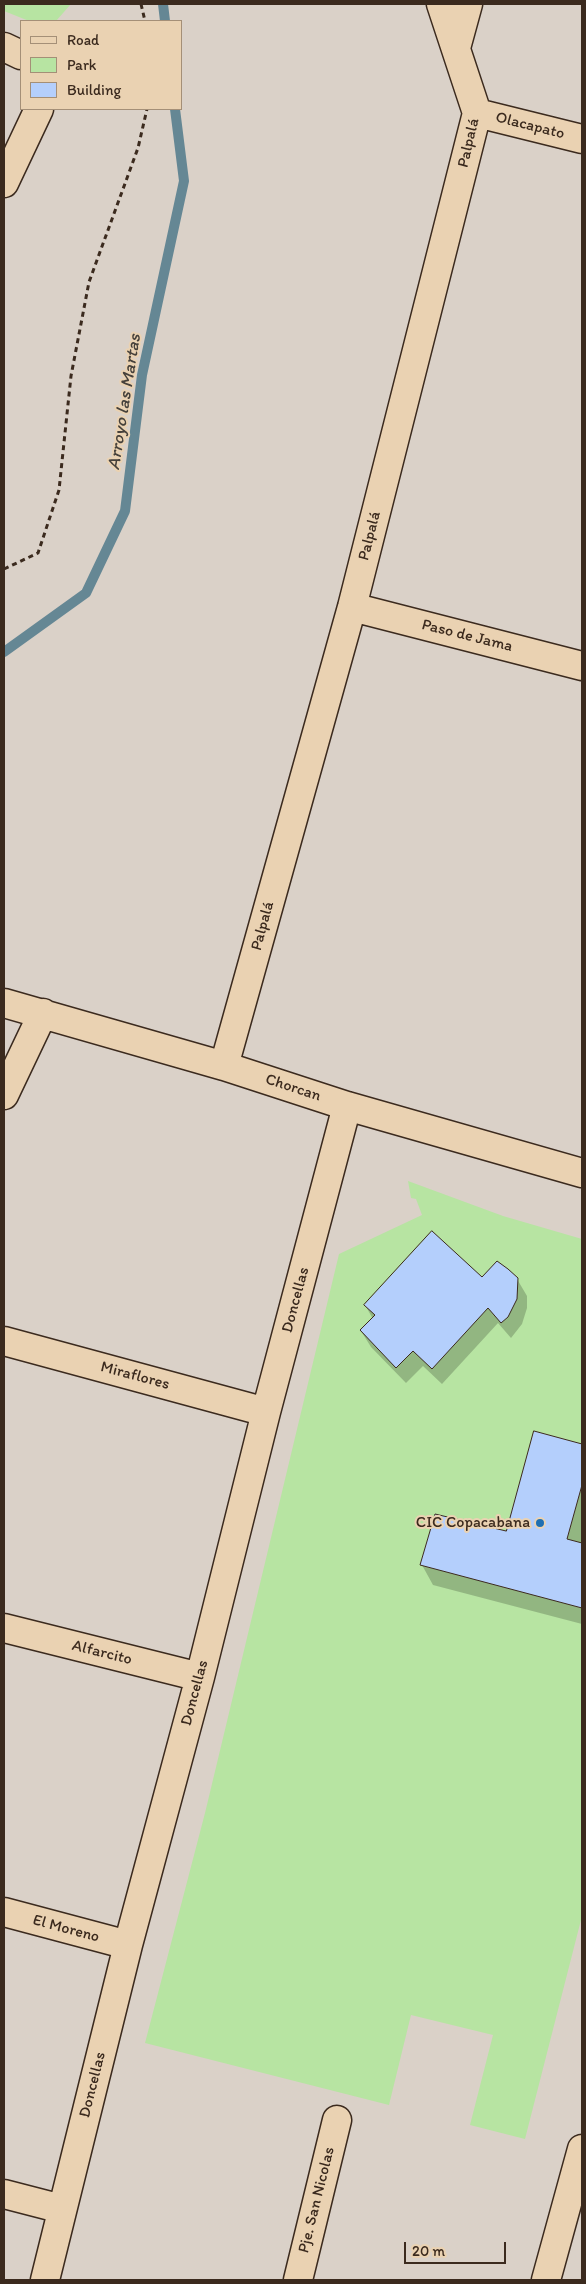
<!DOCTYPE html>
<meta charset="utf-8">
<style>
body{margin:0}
#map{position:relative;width:586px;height:2284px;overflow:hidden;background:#dad1c8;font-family:Itim,sans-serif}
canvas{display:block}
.frame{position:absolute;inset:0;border:5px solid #3b2a1e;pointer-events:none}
.legend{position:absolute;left:20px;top:20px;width:162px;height:90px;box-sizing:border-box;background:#ead2b2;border:1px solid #a48f77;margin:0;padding:6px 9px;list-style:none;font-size:15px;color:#3b2a1e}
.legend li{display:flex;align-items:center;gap:10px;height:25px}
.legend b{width:25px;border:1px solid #a48f77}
.scale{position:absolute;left:404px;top:2242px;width:102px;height:22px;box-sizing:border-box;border:2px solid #3b2a1e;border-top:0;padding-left:6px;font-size:15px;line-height:18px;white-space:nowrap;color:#3b2a1e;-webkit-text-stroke:4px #ead2b2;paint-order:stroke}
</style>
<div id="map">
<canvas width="586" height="2284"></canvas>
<div class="frame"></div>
<ul class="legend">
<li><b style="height:6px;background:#ead2b2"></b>Road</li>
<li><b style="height:14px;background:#b7e4a2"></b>Park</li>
<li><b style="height:14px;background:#b4cffc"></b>Building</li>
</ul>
<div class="scale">20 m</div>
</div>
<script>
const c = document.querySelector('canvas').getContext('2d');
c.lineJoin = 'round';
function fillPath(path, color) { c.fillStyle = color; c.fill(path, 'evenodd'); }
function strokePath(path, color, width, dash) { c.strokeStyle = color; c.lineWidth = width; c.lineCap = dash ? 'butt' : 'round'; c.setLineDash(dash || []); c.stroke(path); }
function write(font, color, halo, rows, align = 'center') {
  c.font = font + ' Itim,sans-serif'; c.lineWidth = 4; c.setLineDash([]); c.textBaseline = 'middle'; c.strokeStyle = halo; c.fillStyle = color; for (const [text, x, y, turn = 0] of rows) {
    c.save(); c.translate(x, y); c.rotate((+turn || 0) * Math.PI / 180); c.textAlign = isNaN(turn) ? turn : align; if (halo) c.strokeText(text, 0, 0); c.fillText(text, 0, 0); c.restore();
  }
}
fillPath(new Path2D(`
 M4,4H71L56,21H29L4,11Z
 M408,1181L503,1216L582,1239V1444L534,1431L506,1531L435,1514L420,1565L582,1608V1916L525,2139L470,2125L493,2035L411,2015L389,2105L145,2043L205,1813L339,1254L422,1215L416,1199L411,1198Z
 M582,1485V1543L567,1539Z`), '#b7e4a2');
fillPath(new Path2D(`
 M482,1279H517L527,1296V1308L522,1324L511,1338L498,1323L442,1384L423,1366L406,1383L371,1347L361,1331L373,1319L365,1305Z
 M535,1432L582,1445V1624L433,1585L422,1565L507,1533Z`), '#0003');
strokePath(new Path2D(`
 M163,4L165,21
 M4,652L86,593L125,511L142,375L184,181L175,109`), '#658794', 10);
const building = new Path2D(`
 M432,1231L482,1277L497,1261L508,1269L518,1278L517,1299L508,1317L501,1323L488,1308L432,1369L413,1351L396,1368L360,1330L375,1315L364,1305Z
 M534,1431L582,1444V1485L567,1539L582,1543V1608L420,1565L435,1514L506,1531Z`);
fillPath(building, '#b4cffc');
strokePath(building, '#3b2a1e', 1);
const minor = new Path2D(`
 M4,47L21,55
 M456,48L468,4
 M477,113L582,139
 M4,183L39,109
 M352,607L582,666
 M4,1003L224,1066L347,1106L582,1173
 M224,1066L352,607L477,113L441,4
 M4,1095L43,1013
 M4,1341L266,1412
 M4,1628L200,1677
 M4,1912L128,1945
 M4,2194L62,2209
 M45,2280L128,1945L200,1677L266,1412L347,1106
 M298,2280L337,2120
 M546,2280L582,2149`);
strokePath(minor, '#3b2a1e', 31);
strokePath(new Path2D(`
 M141,4L145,21
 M4,569L38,553L59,490L71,376L89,282L138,148L147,109`), '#3b2a1e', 3, [5, 4]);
strokePath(minor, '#ead2b2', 28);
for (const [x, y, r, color] of [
 [540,1523,5,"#1f6fb2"]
]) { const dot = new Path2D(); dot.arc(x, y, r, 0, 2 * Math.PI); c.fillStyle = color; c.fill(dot); strokePath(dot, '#ead2b2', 2); }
write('16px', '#3b2a1e', '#ead2b2', [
 ["Olacapato",530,126,14],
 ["Palpalá",469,143,-77],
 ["Palpalá",370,536,-76],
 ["Paso de Jama",467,636,14],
 ["Palpalá",263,926,-75],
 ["Chorcan",293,1088,18],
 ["Doncellas",296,1300,-75],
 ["Miraflores",135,1376,15],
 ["Alfarcito",102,1653,14],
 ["Doncellas",195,1693,-75],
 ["El Moreno",66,1929,15],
 ["Doncellas",93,2085,-76],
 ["Pje. San Nicolas",317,2200,-76]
]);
write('16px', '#3b2a1e', '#ead2b2', [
 ["CIC Copacabana",530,1523]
], 'right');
write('italic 18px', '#46413b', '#ead2b2', [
 ["Arroyo las Martas",125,402,-81]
]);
</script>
